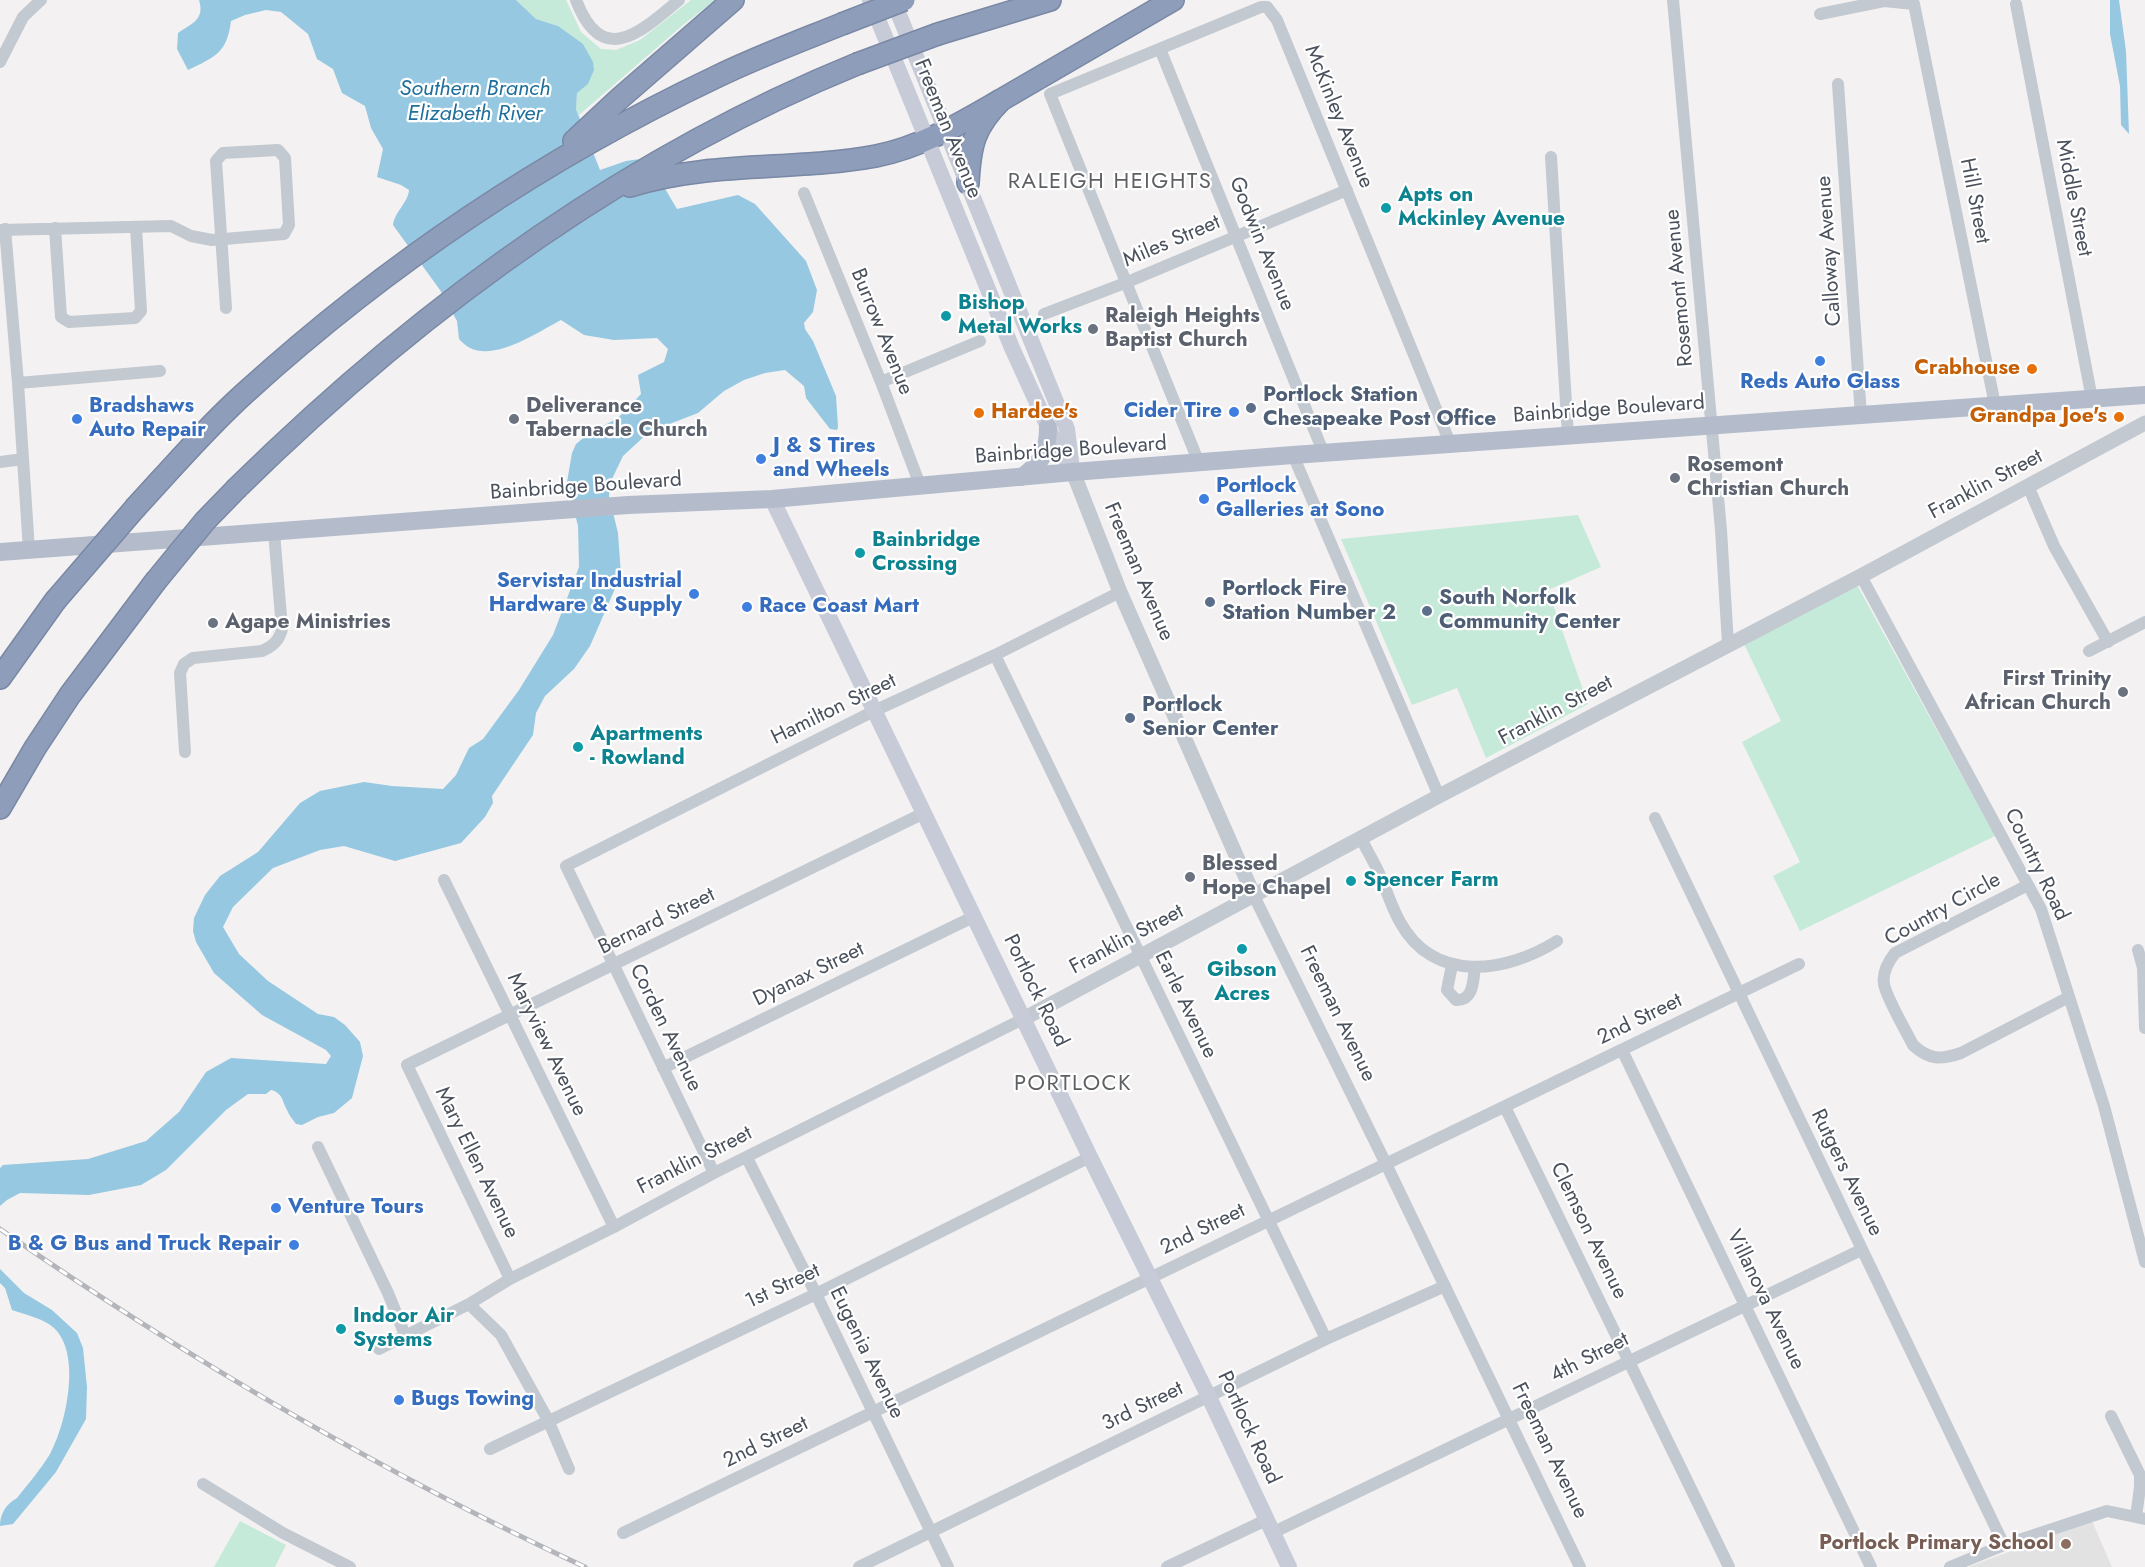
<!DOCTYPE html>
<style>
body{margin:0}
canvas{display:block;background:#f3f1f1}
</style>
<canvas width="2145" height="1567"></canvas>
<script>
const c = document.querySelector('canvas').getContext('2d');
c.lineJoin = 'round';
function fillPath(path, color) { c.fillStyle = color; c.fill(path, 'evenodd'); }
function strokePath(path, color, width, dash) { c.strokeStyle = color; c.lineWidth = width; c.lineCap = dash ? 'butt' : 'round'; c.setLineDash(dash || []); c.stroke(path); }
function write(font, color, halo, rows, align = 'center') {
  c.font = font + ' Jost,sans-serif'; c.lineWidth = 4.5; c.setLineDash([]); c.textBaseline = 'middle'; c.strokeStyle = halo; c.fillStyle = color; for (const [text, x, y, turn = 0] of rows) {
    c.save(); c.translate(x, y); c.rotate((+turn || 0) * Math.PI / 180); c.textAlign = isNaN(turn) ? turn : align; if (halo) c.strokeText(text, 0, 0); c.fillText(text, 0, 0); c.restore();
  }
}
fillPath(new Path2D(`
 M2092,1521L2112,1567H1968Z`), '#e3e2e2');
fillPath(new Path2D(`
 M516,0H566L581,32L601,49L616,50L640,40L691,0H715L683,25L579,115L576,109L577,93L558,26L536,19Z
 M1578,515L1601,567L1548,590L1588,704L1486,758L1457,688L1412,705L1341,539Z
 M1857,585L1995,836L1800,931L1773,876L1800,862L1742,742L1781,721L1744,644Z
 M240,1521L286,1545L275,1567H214Z`), '#c5ead9');
fillPath(new Path2D(`
 M199,0H516L536,19L558,26L583,44L593,62L594,70L588,84L577,93L576,109L600,170L626,161L647,158L677,209L738,195L755,204L806,261L817,290L813,312L804,323L805,329L813,341L836,396L838,427L837,430L830,429L806,398L804,386L785,370L765,373L744,380L724,391L698,413L649,432L623,456L611,481L609,496L618,533L621,575L590,646L574,669L545,696L536,713L533,735L492,796L493,803L485,817L461,843L395,861L344,846L320,850L273,868L233,907L223,927L239,954L268,981L318,1014L334,1017L345,1025L360,1042L363,1056L352,1098L334,1113L318,1117L302,1125L296,1124C293,1120 289,1115 287,1110C282,1101 283,1093 271,1090L266,1094H248L226,1110L166,1170L141,1185L89,1195L20,1193L7,1200L0,1206V1168L3,1165L88,1159L146,1141L179,1112L206,1072L231,1058L326,1064L331,1056L326,1050L262,1015L214,973L196,942L193,931L194,918L205,895L220,876L258,852L300,803L320,791L364,782L392,786L443,789L456,775L469,748L483,739L519,690L553,635L579,567L578,526L567,482L572,453L576,444L588,434L618,418L641,394L638,375L664,362L668,349L657,338L614,340L584,335L561,320C538,332 496,361 470,348C466,346 462,342 459,339L457,321L440,290L393,225C395,211 408,203 409,190L401,185L377,177L383,149L371,128L365,106L342,93L333,69L317,59L308,34L281,12L266,10L245,15L231,21C227,53 215,57 188,70L177,49L178,33C192,23 205,20 199,0Z
 M2110,0H2119L2126,51L2129,134L2121,125L2120,86L2110,34Z
 M0,1269L24,1293L52,1310L77,1333L83,1348L87,1387L86,1419L56,1472L13,1524L0,1526C0,1514 6,1504 17,1498C28,1484 41,1469 50,1454C66,1425 82,1354 54,1328C43,1318 26,1315 12,1310L5,1288L0,1283Z`), '#97c8e2');
const motorway = new Path2D(`
 M938,34L1050,0
 M574,141L619,99L733,0
 M968,183C970,145 974,127 1001,100L1173,0
 M630,186C710,161 795,171 876,156C922,147 961,123 1001,100
 M237,488C417,311 621,160 857,64
 M136,507C172,468 207,427 246,392C386,265 545,158 716,77C757,57 800,41 842,24
 M0,678L55,601
 M0,808L35,748L70,695L155,582`);
strokePath(motorway, '#7988a5', 24);
strokePath(new Path2D(`
 M576,0C602,68 640,33 679,0
 M1673,0L1721,530L1728,644
 M2016,4L2092,399
 M1820,14L1884,1L1914,4L1995,405
 M1160,49L1324,454
 M0,62L23,17L41,0
 M1838,84L1861,416
 M1551,157L1568,436
 M804,193L881,382L920,485
 M55,228L61,317L69,322L135,318L141,311L136,227
 M5,229L18,383L29,550
 M0,230L171,226L191,236L212,240L284,234L289,225L285,158L278,150L223,153L216,161L226,308
 M1044,314L1125,283L1347,190
 M881,382L980,341
 M18,383L160,371
 M1293,455L1439,796
 M0,462L23,459
 M1199,463L1050,94L1261,7H1267L1277,20L1450,443
 M2028,486L2054,546L2108,642
 M1861,576L2041,909L2104,1106L2145,1262
 M2089,651L2145,622
 M995,655L1326,1339
 M185,752L180,673L184,664L193,658L262,651C273,646 279,641 282,629L274,532
 M1655,818L2004,1545
 M1361,838C1366,849 1373,860 1378,871C1386,888 1391,906 1400,922C1434,984 1506,973 1557,941
 M444,880L614,1227
 M2028,885L1895,953C1888,962 1882,972 1884,984C1886,997 1906,1031 1913,1045C1929,1060 1941,1060 1961,1053L2069,997
 M1254,896L1386,1164L1580,1567
 M2138,950L2143,968L2145,1028
 M1452,965L1447,990L1456,1000C1474,1001 1473,980 1475,967
 M1622,1050L1871,1567
 M663,1068L973,917
 M1505,1107L1729,1567
 M318,1147L388,1293L405,1335
 M747,1158L816,1294L948,1567
 M714,1173L566,866L874,711L995,655L1120,592
 M510,1279L407,1065L924,813
 M469,1304L501,1335L548,1420L569,1469
 M379,1349L469,1304L510,1279L614,1227L714,1173L1025,1018
 M2111,1416L2140,1475V1487L2136,1517
 M490,1449L816,1294L1090,1157
 M203,1484L283,1533L350,1567
 M623,1533L1799,964
 M1272,1533L1861,1250
 M859,1567L1326,1339L1445,1286
 M1167,1567L1266,1520
 M1950,1567L2004,1545L2107,1511L2145,1519`), '#c3c9d0', 12);
strokePath(new Path2D(`
 M1073,472L1120,592L1254,896
 M1025,1018L1439,796L1861,576L2145,423`), '#c3c9d0', 15);
strokePath(new Path2D(`
 M870,0L1012,348L1054,440L1073,472
 M893,0L1067,429L1071,462
 M772,499L1090,1157L1209,1397L1289,1567`), '#c6cbd7', 16);
strokePath(new Path2D(`
 M1022,477C1042,463 1048,451 1048,427
 M0,552L628,505L772,499L1073,472L1293,455L2145,395`), '#b4bccc', 18);
strokePath(motorway, '#8e9db9', 21);
const rail = new Path2D(`
 M0,1229C185,1357 381,1472 585,1567`);
strokePath(rail, '#b3b5ba', 5);
strokePath(rail, '#fff', 3, [9]);
const motorwayBridge = new Path2D(`
 M842,24L904,0
 M857,64L938,34
 M155,582L205,521L237,488
 M55,601L136,507`);
strokePath(motorwayBridge, '#7988a5', 24, []);
strokePath(motorwayBridge, '#8e9db9', 21);
for (const [x, y, r, color] of [
 [1386,208,6,"#0f9aa8"],
 [946,316,6,"#0f9aa8"],
 [1093,329,6,"#6b7280"],
 [1820,361,6,"#3f7fe0"],
 [2032,369,6,"#e8710a"],
 [1251,408,6,"#5c6f8a"],
 [1234,412,6,"#3f7fe0"],
 [979,413,6,"#e8710a"],
 [2119,417,6,"#e8710a"],
 [77,419,6,"#3f7fe0"],
 [514,419,6,"#6b7280"],
 [761,459,6,"#3f7fe0"],
 [1675,478,6,"#6b7280"],
 [1204,499,6,"#3f7fe0"],
 [860,553,6,"#0f9aa8"],
 [694,594,6,"#3f7fe0"],
 [1210,602,6,"#5c6f8a"],
 [747,607,6,"#3f7fe0"],
 [1427,611,6,"#5c6f8a"],
 [213,623,6,"#6b7280"],
 [2123,692,6,"#6b7280"],
 [1130,718,6,"#5c6f8a"],
 [578,747,6,"#0f9aa8"],
 [1190,877,6,"#6b7280"],
 [1351,881,6,"#0f9aa8"],
 [1242,949,6,"#0f9aa8"],
 [276,1208,6,"#3f7fe0"],
 [294,1245,6,"#3f7fe0"],
 [341,1329,6,"#0f9aa8"],
 [399,1400,6,"#3f7fe0"],
 [2066,1544,6,"#8d6e63"]
]) { const dot = new Path2D(); dot.arc(x, y, r, 0, 2 * Math.PI); c.fillStyle = color; c.fill(dot); strokePath(dot, '#fff', 2); }
write('21px', '#4a515c', '#fff', [
 ["McKinley Avenue",1338,117,68],
 ["Freeman Avenue",947,129,68],
 ["Middle Street",2073,198,79],
 ["Hill Street",1974,201,79],
 ["Miles Street",1172,242,-23],
 ["Godwin Avenue",1261,244,68],
 ["Calloway Avenue",1830,251,-94],
 ["Rosemont Avenue",1680,288,-95],
 ["Burrow Avenue",881,332,68],
 ["Bainbridge Boulevard",1609,410,-4],
 ["Bainbridge Boulevard",1071,451,-4],
 ["Franklin Street",1986,485,-28],
 ["Bainbridge Boulevard",586,487,-4],
 ["Freeman Avenue",1138,572,67],
 ["Hamilton Street",834,710,-26],
 ["Franklin Street",1556,711,-28],
 ["Country Road",2036,865,64],
 ["Country Circle",1943,910,-29],
 ["Bernard Street",657,922,-26],
 ["Franklin Street",1127,940,-28],
 ["Dyanax Street",809,975,-26],
 ["Portlock Road",1035,991,64],
 ["Earle Avenue",1185,1005,64],
 ["Freeman Avenue",1337,1014,64],
 ["2nd Street",1640,1020,-26],
 ["Corden Avenue",665,1028,64],
 ["Maryview Avenue",546,1045,64],
 ["Franklin Street",695,1161,-27],
 ["Mary Ellen Avenue",476,1163,64],
 ["Rutgers Avenue",1846,1173,64],
 ["2nd Street",1203,1230,-26],
 ["Clemson Avenue",1588,1231,64],
 ["1st Street",783,1287,-25],
 ["Villanova Avenue",1765,1300,64],
 ["Eugenia Avenue",866,1353,64],
 ["4th Street",1590,1358,-27],
 ["3rd Street",1143,1407,-26],
 ["Portlock Road",1248,1428,65],
 ["2nd Street",766,1443,-26],
 ["Freeman Avenue",1549,1451,64]
]);
write('bold 21px', '#0d838f', '#fff', [
 ["Apts on",1398,196],
 ["Mckinley Avenue",1398,220],
 ["Bishop",958,304],
 ["Metal Works",958,328],
 ["Bainbridge",872,541],
 ["Crossing",872,565],
 ["Apartments",590,735],
 ["- Rowland",590,759],
 ["Spencer Farm",1363,881],
 ["Gibson",1242,971,"center"],
 ["Acres",1242,995,"center"],
 ["Indoor Air",353,1317],
 ["Systems",353,1341]
], 'left');
write('bold 21px', '#5b616d', '#fff', [
 ["Raleigh Heights",1105,317],
 ["Baptist Church",1105,341],
 ["Deliverance",526,407],
 ["Tabernacle Church",526,431],
 ["Rosemont",1687,466],
 ["Christian Church",1687,490],
 ["Agape Ministries",225,623],
 ["First Trinity",2111,680,"right"],
 ["African Church",2111,704,"right"],
 ["Blessed",1202,865],
 ["Hope Chapel",1202,889]
], 'left');
write('bold 21px', '#c56008', '#fff', [
 ["Crabhouse",2020,369],
 ["Hardee's",991,413,"left"],
 ["Grandpa Joe's",2107,417]
], 'right');
write('bold 21px', '#366cbe', '#fff', [
 ["Reds Auto Glass",1820,383,"center"],
 ["Bradshaws",89,407],
 ["Auto Repair",89,431],
 ["Cider Tire",1222,412,"right"],
 ["J & S Tires",773,447],
 ["and Wheels",773,471],
 ["Portlock",1216,487],
 ["Galleries at Sono",1216,511],
 ["Servistar Industrial",682,582,"right"],
 ["Hardware & Supply",682,606,"right"],
 ["Race Coast Mart",759,607],
 ["Venture Tours",288,1208],
 ["B & G Bus and Truck Repair",282,1245,"right"],
 ["Bugs Towing",411,1400]
], 'left');
write('bold 21px', '#4e5e75', '#fff', [
 ["Portlock Station",1263,396],
 ["Chesapeake Post Office",1263,420],
 ["Portlock Fire",1222,590],
 ["Station Number 2",1222,614],
 ["South Norfolk",1439,599],
 ["Community Center",1439,623],
 ["Portlock",1142,706],
 ["Senior Center",1142,730]
], 'left');
write('bold 21px', '#785e54', '#fff', [
 ["Portlock Primary School",2054,1544]
], 'right');
write('italic 22px', '#1e6f9c', '#fff', [
 ["Southern Branch",475,90],
 ["Elizabeth River",475,115]
]);
c.letterSpacing = '1.5px';
write('22px', '#5e6064', '#fff', [
 ["RALEIGH HEIGHTS",1110,183],
 ["PORTLOCK",1073,1085]
]);
c.letterSpacing = '0px';
</script>
